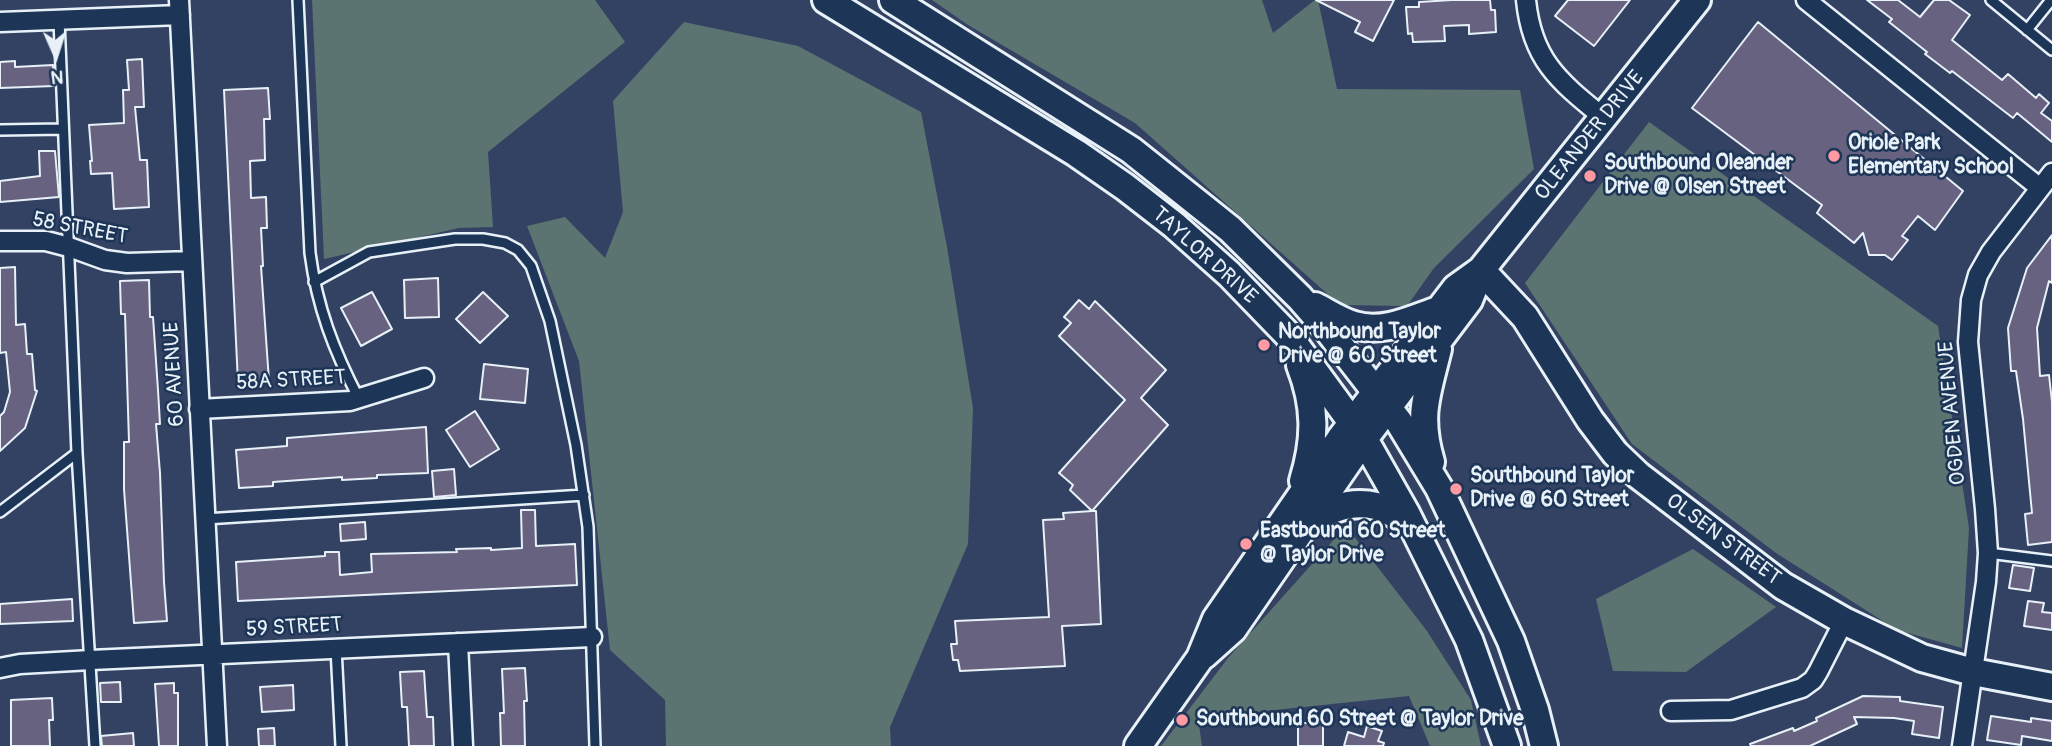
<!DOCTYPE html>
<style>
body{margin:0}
#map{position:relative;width:2052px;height:746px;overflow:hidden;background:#334263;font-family:Pangolin,sans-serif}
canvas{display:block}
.north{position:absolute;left:21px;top:21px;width:70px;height:70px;-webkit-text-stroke:5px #1d3557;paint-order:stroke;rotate:177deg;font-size:19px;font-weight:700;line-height:28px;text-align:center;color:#e8f1f8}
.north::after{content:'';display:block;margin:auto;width:24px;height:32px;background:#e8f1f8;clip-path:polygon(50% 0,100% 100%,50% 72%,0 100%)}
</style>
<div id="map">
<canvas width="2052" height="746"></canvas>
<div class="north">N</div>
</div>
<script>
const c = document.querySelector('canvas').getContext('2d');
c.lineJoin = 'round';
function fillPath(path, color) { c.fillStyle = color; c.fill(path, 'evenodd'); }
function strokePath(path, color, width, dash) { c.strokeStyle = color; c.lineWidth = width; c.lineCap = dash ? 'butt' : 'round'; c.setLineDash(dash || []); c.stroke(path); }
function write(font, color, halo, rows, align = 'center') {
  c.font = font + ' Pangolin,sans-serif'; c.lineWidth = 5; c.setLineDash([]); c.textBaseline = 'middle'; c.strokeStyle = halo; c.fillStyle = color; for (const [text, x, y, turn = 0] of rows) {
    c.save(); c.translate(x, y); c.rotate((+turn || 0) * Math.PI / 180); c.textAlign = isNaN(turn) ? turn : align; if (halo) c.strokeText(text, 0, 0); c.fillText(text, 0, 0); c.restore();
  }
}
fillPath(new Path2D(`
 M312,0H595L625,42L488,152L493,227L459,228L324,259Z
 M932,0H1262L1273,33L1315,0H1318L1337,89L1520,90L1534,169L1434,268L1407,306L1340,305L1135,123L968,25Z
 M684,22L798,46L921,112L947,247L973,408L968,544L890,727L891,746H666L665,700L610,650L579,361L527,226L565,217L605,258L623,212L613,101Z
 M1649,122L1938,326L1969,528L1962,648L1897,630L1776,553L1632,444L1525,283Z
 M1346,526L1427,631L1471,700L1481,746H1430L1409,696L1198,718L1202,746H1161L1228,658Z
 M1693,549L1776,607L1686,672L1613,671L1596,599Z`), '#5b7471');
const building = new Path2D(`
 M1316,0H1394L1373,41L1355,32L1360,22Z
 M1452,0H1490L1491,10H1495L1496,32L1469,34V25L1444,26L1445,41L1413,42L1412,33L1408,34L1406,7H1419V2Z
 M1568,0H1630L1594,46L1555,16Z
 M1867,0H1898L1920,17L1934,0H1949L1970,15L1952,40L2002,80L2008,74L2036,98L2039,94L2049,103L2041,113L2052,121V142L2017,113L2013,118L1952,71L1950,73L1925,54L1927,52L1889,22L1892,19Z
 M1758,22L1963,191L1935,230L1918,216L1902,236L1908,240L1892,260L1885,255H1869L1863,233L1854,243L1817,213L1822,205L1692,108Z
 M142,59L144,107H135L140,160H147L149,207L114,209L112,173L91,174L90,161H92L89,125L124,123L123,90H129L127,60Z
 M15,61V67L53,65L54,86L0,88V62Z
 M268,88L270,119H264L265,160L250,161L251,198L266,197L267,228H261L263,266H261L269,381L238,383L224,90Z
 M39,151H55L59,197L0,202V181L40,176Z
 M2052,235V283L2049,281L2037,328L2040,376L2049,375L2052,402V542L2028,545L2025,514L2032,513L2023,419L2016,371H2011L2008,328L2027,268Z
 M15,267L16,325L25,324L27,354H32L35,390L37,391L25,428L0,451V416L4,412L10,392L6,352L0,353V268Z
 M438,278L439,317L405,318L404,280Z
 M149,280L150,317H153L158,390L160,424H156L160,473L164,582L167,621L134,623L124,489V442H129L125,314H121L120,281Z
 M372,292L392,329L361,346L341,308Z
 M483,292L508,316L480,343L456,319Z
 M1079,300L1089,309L1095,301L1166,370L1141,398L1168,425L1092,511H1096L1101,624L1062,626L1065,666L960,671L958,660H953L951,644H957L955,621L1049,617L1043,520L1064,519L1063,513L1092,511L1070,490L1073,485L1059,473L1125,400L1059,336L1071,323L1064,317Z
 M484,364L528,369L525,403L480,399Z
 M475,411L499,449L470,467L446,430Z
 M426,427L428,473L377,475V478L342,480V477L273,482V486L239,488L236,450L287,446V438Z
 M454,469L456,495L434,497L432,471Z
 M521,510H535L536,546L575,544L577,585L238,601L236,562L325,556V552H339L340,575L372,572L371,554L457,552L456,549L491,548V550L522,548Z
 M365,522L366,539L341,541L340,524Z
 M2013,565L2034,568L2030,591L2009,588Z
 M72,599L73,621L0,624V604Z
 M2028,601L2044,603L2042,612L2052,613V630L2024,626Z
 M525,668L527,701H524L525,746H501L500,713H504L502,669Z
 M424,671L427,717H433L434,746H409L407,707H402L400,672Z
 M120,682L121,702H101L100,683Z
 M174,683V693H178V746H159L155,684Z
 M293,685L294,710L262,712L260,687Z
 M1863,696L1900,697V701L1943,707L1939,738L1912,734L1914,721L1894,718L1854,717L1857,724L1810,746H1751L1750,744L1793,728L1794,731L1817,721L1816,718Z
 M52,698L53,720H49L50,746H11V700Z
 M1991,716L2031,722V718L2052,721V741L2022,736L2021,745L1987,740Z
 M1298,723H1323V746H1298Z
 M1367,726L1382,731L1378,741L1384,743L1383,746H1344L1348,732L1364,737Z
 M274,728L275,746H259L258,729Z
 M133,733L134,746H102L101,736Z`);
fillPath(building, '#66627f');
strokePath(building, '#e8f1f8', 2);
const lane = new Path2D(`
 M298,0L310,253C317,307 334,351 359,399
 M1991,0L2052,50
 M59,20L77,453L95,746
 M2027,30L2051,0
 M0,130L62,129
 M314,282L369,252L455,239H483L505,243L518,250L531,266L550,321L576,445L588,527L595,746
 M0,512L77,453
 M205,519L584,495
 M1988,553L2052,561
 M336,648L341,746`);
const street = new Path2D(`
 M179,0L217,746
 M1526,0C1532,61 1560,82 1604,118
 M1806,0L2040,188
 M0,22L180,15
 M0,241H46L69,247L105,260L127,263L192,261
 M199,409L350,401L424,378
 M458,643L463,746
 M0,668L20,664L91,660L592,637
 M1671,711L1731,710L1802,688L1813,680L1818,672L1844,621
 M1962,746L1986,582L1988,553L1985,509L1968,342L1971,300L1978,275L1991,252L2052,173`);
const secondary = new Path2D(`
 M826,0L1076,153L1125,187L1174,225L1229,274L1288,335L1364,439L1407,515L1469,640L1507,746
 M893,0L1131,150L1230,229L1300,298L1327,329L1399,422L1439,488L1511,641L1535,710L1544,746
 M1481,270L1525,317L1590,420L1615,453L1638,475L1783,586L1844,621L1922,658L1973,672L2052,687
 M1315,306C1327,312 1340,321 1354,325C1383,334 1412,319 1438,310
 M1300,365C1316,406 1316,439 1303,481
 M1431,462C1417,415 1427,394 1438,349
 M1308,523C1328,509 1351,500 1376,506C1388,509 1400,518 1411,523
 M1204,655L1233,629L1364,439L1469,300L1481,270
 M1138,746L1200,658L1216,619L1340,439L1456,288L1481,270L1697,0`);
strokePath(lane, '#e8f1f8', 14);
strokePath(street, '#e8f1f8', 23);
strokePath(secondary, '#e8f1f8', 32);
strokePath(lane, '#1d3557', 9);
strokePath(street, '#1d3557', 18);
strokePath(secondary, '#1d3557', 26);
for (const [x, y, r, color] of [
 [1834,156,7,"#ff9aa2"],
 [1590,176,7,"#ff9aa2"],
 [1264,345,7,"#ff9aa2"],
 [1456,489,7,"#ff9aa2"],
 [1246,544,7,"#ff9aa2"],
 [1182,720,7,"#ff9aa2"]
]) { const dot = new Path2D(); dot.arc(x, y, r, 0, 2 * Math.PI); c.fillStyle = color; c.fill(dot); strokePath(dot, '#1d3557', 2.5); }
write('21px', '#e8f1f8', '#1d3557', [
 ["OLEANDER DRIVE",1590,136,-51],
 ["58 STREET",80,229,11],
 ["TAYLOR DRIVE",1204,256,42],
 ["60 AVENUE",175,374,-93],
 ["58A STREET",291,381,-3],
 ["OGDEN AVENUE",1953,413,-95],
 ["OLSEN STREET",1723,540,37],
 ["59 STREET",294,628,-3]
]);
write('bold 21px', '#e8f1f8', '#1d3557', [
 ["Oriole Park",1848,144],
 ["Elementary School",1848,168],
 ["Southbound Oleander",1604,164],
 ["Drive @ Olsen Street",1604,188],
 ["Northbound Taylor",1278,333],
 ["Drive @ 60 Street",1278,357],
 ["Southbound Taylor",1470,477],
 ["Drive @ 60 Street",1470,501],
 ["Eastbound 60 Street",1260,532],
 ["@ Taylor Drive",1260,556],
 ["Southbound 60 Street @ Taylor Drive",1196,720]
], 'left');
</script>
